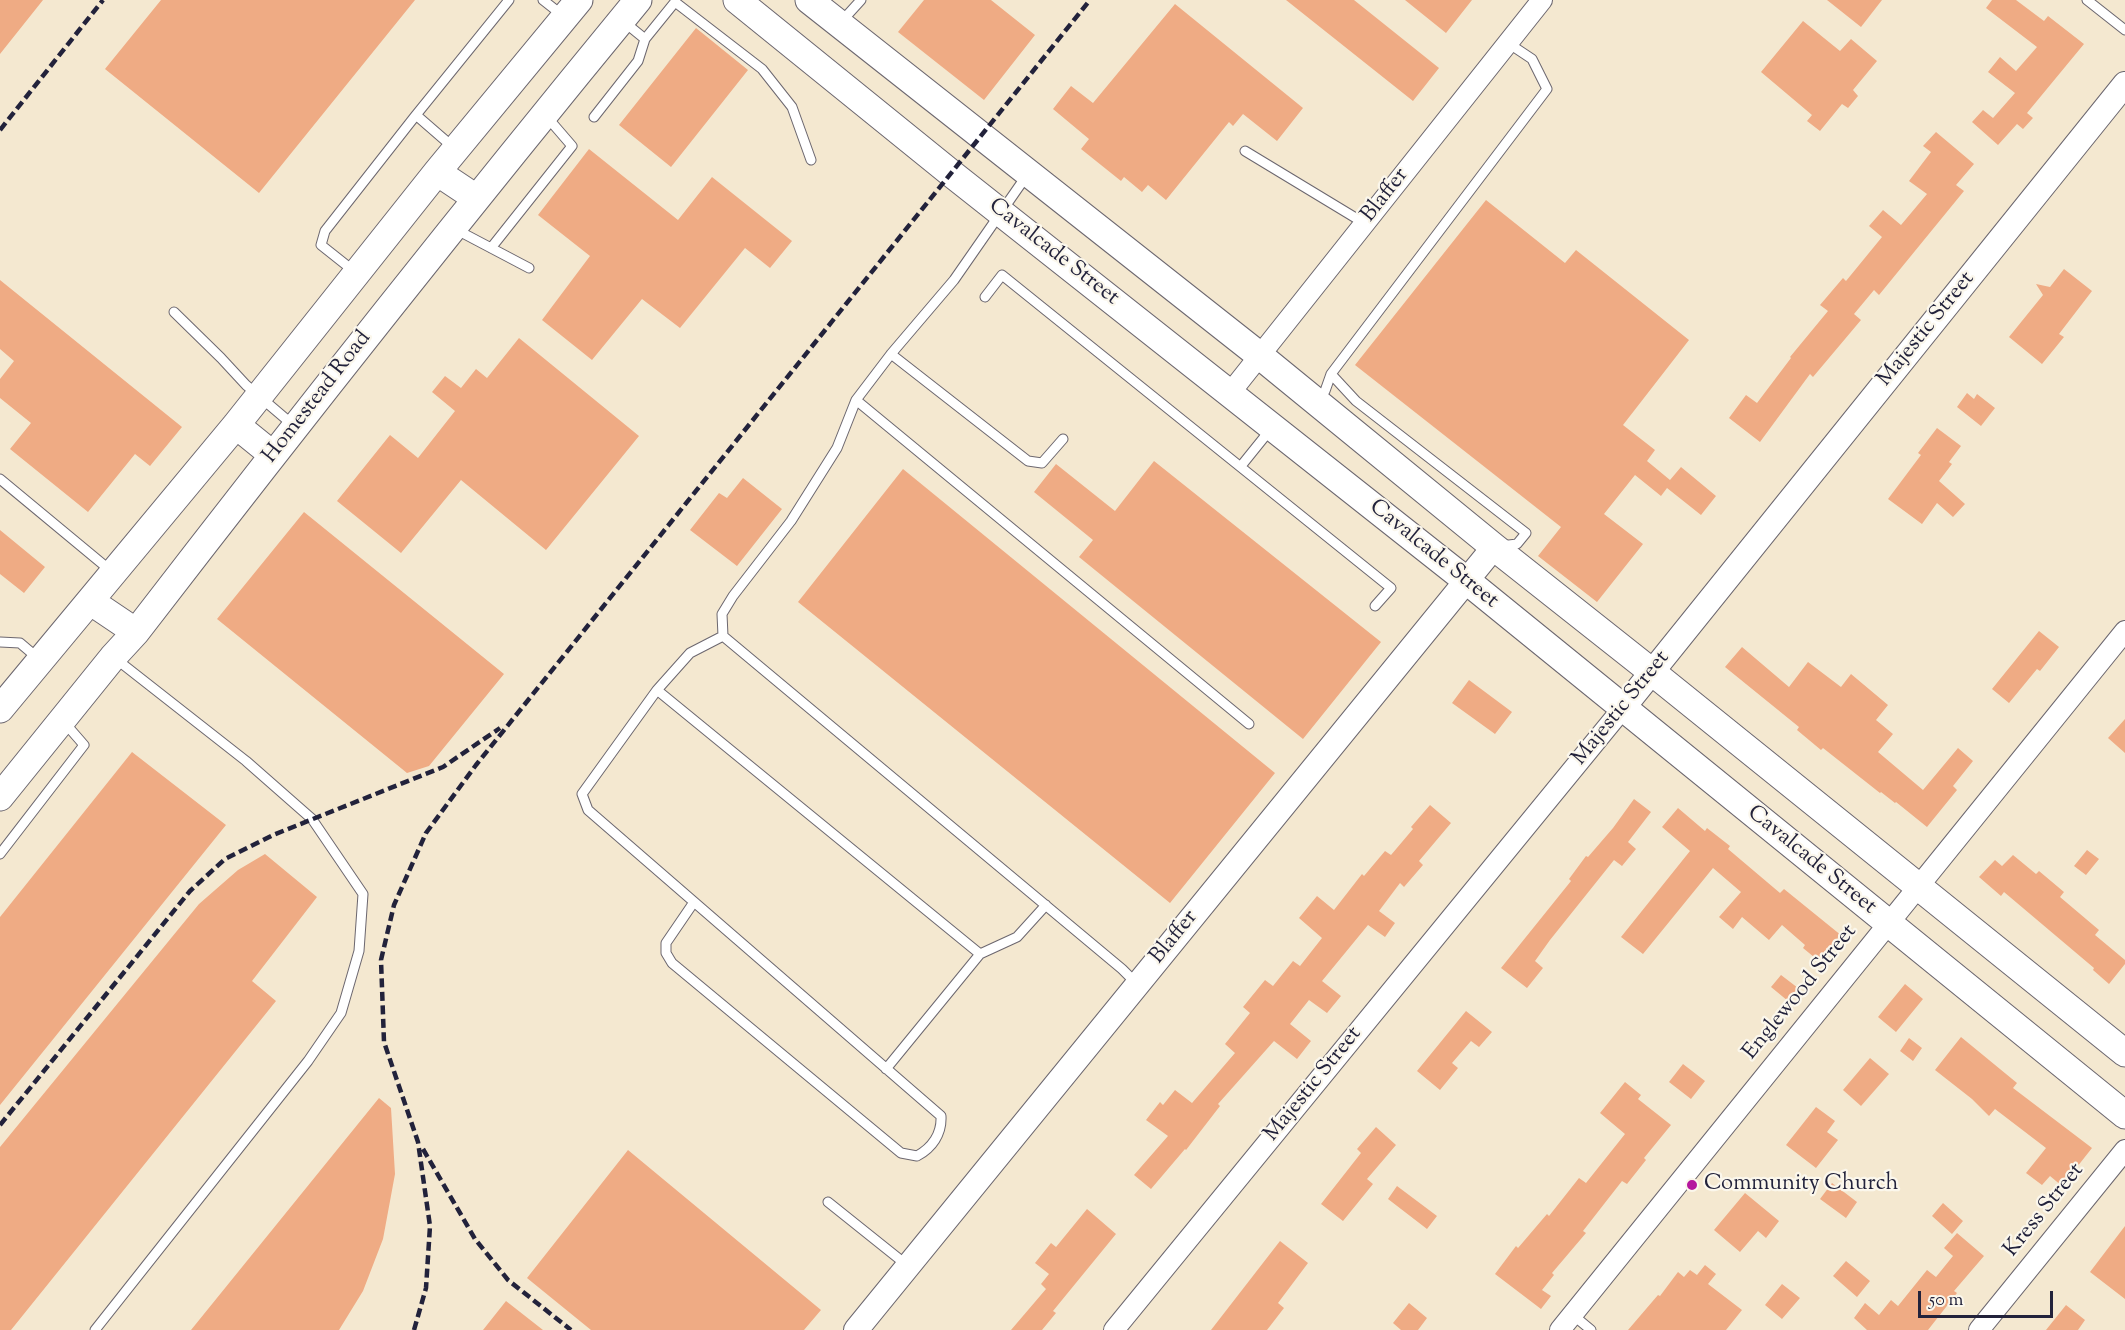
<!DOCTYPE html>
<style>
body{margin:0}
#map{position:relative;width:2125px;height:1330px;overflow:hidden;background:#f4e8d0;font-family:"Sorts Mill Goudy",serif}
canvas{display:block}
.scale{position:absolute;left:1918px;top:1291px;width:135px;height:27px;box-sizing:border-box;border:3px solid #22223b;border-top:0;padding-left:8px;font-size:18px;line-height:21px;white-space:nowrap;color:#22223b;-webkit-text-stroke:4px #fbf7ec;paint-order:stroke}
</style>
<div id="map">
<canvas width="2125" height="1330"></canvas>
<div class="scale">50 m</div>
</div>
<script>
const c = document.querySelector('canvas').getContext('2d');
c.lineJoin = 'round';
function fillPath(path, color) { c.fillStyle = color; c.fill(path, 'evenodd'); }
function strokePath(path, color, width, dash) { c.strokeStyle = color; c.lineWidth = width; c.lineCap = dash ? 'butt' : 'round'; c.setLineDash(dash || []); c.stroke(path); }
function write(font, color, halo, rows, align = 'center') {
  c.font = font + ' "Sorts Mill Goudy",serif'; c.lineWidth = 4.5; c.setLineDash([]); c.textBaseline = 'middle'; c.strokeStyle = halo; c.fillStyle = color; for (const [text, x, y, turn = 0] of rows) {
    c.save(); c.translate(x, y); c.rotate((+turn || 0) * Math.PI / 180); c.textAlign = isNaN(turn) ? turn : align; if (halo) c.strokeText(text, 0, 0); c.fillText(text, 0, 0); c.restore();
  }
}
fillPath(new Path2D(`
 M0,0H43L0,54Z
 M161,0H415L259,193L105,69Z
 M924,0H991L1035,35L984,100L898,32Z
 M1286,0H1354L1439,68L1413,101Z
 M1405,0H1472L1446,33Z
 M1827,0H1882L1861,27Z
 M1992,0H2016L2044,21L2048,16L2084,44L2027,113L2033,118L2023,129L2017,124L1998,145L1972,122L1983,110L1993,118L2015,93L1988,72L2000,57L2016,71L2037,47L1986,8Z
 M1175,4L1303,108L1277,141L1243,114L1233,126L1229,122L1166,200L1148,185L1142,192L1124,177L1121,181L1081,149L1089,139L1053,109L1071,86L1093,103Z
 M1803,21L1840,51L1851,39L1877,61L1853,90L1858,96L1848,108L1842,104L1820,131L1807,121L1812,115L1761,72Z
 M696,28L748,70L671,167L619,125Z
 M1936,132L1974,164L1956,185L1964,191L1879,295L1874,290L1854,314L1861,320L1813,377L1810,374L1760,442L1729,418L1746,395L1757,403L1791,358L1790,357L1828,311L1820,305L1843,278L1846,281L1882,237L1869,226L1883,210L1901,225L1927,194L1909,181L1931,152L1923,146Z
 M589,149L678,220L712,177L792,241L770,268L745,248L680,328L642,299L592,360L542,320L590,256L538,215Z
 M1486,200L1565,263L1576,250L1689,340L1623,425L1655,450L1647,461L1670,480L1681,467L1716,496L1701,515L1667,488L1661,496L1635,475L1604,514L1643,544L1597,602L1538,556L1561,527L1355,365Z
 M2064,269L2092,291L2059,334L2064,337L2042,364L2009,337L2043,295L2036,284L2050,287Z
 M0,280L182,427L150,466L135,454L88,512L10,449L31,423L0,398V379L14,361L0,349Z
 M519,338L639,436L546,550L461,480L401,553L337,501L390,435L418,458L455,411L432,392L445,376L461,388L476,369L487,378Z
 M1967,393L1974,399L1977,394L1995,408L1981,426L1957,407Z
 M1937,428L1961,446L1949,462L1952,464L1939,481L1965,504L1953,517L1937,503L1922,524L1888,499L1921,455L1918,453Z
 M1154,461L1381,642L1303,739L1079,557L1093,540L1034,492L1056,464L1115,511Z
 M903,469L1275,773L1170,903L798,602Z
 M743,478L782,509L737,566L690,530L719,493L727,498Z
 M304,512L504,674L429,766L407,773L217,619Z
 M0,530L45,567L24,593L0,574Z
 M2039,631L2059,647L2040,671L2037,669L2009,703L1992,689Z
 M1742,647L1789,687L1808,662L1841,687L1851,674L1888,705L1876,720L1893,734L1878,752L1923,790L1958,748L1973,761L1953,786L1957,790L1927,827L1896,802L1895,803L1881,792L1880,793L1823,748L1821,750L1797,730L1799,727L1725,667Z
 M1469,680L1512,712L1495,734L1452,703Z
 M2125,719V753L2108,738Z
 M132,752L226,825L0,1105V917Z
 M1634,799L1651,812L1628,842L1636,849L1622,866L1614,860L1550,940L1535,961L1543,968L1527,988L1501,968L1571,881L1569,879L1586,856L1588,857L1613,828Z
 M1430,805L1451,823L1419,861L1423,865L1404,887L1400,883L1379,911L1395,923L1385,937L1368,925L1322,981L1341,996L1327,1013L1309,1000L1290,1024L1311,1041L1297,1059L1274,1041L1218,1104L1220,1106L1186,1150L1185,1149L1151,1189L1134,1175L1168,1136L1146,1120L1160,1102L1163,1105L1175,1090L1192,1103L1235,1053L1225,1044L1250,1013L1243,1007L1265,980L1273,986L1293,961L1300,966L1322,938L1299,918L1317,896L1334,910L1362,874L1364,876L1385,851L1391,855L1413,829L1411,827Z
 M1678,808L1705,831L1707,828L1730,846L1728,849L1780,893L1784,889L1842,936L1820,962L1803,948L1805,945L1782,925L1769,940L1742,917L1733,929L1719,917L1741,892L1713,868L1643,954L1621,937L1690,851L1662,827Z
 M2087,850L2099,859L2086,875L2074,866Z
 M265,854L317,897L252,981L276,1001L11,1330H0V1147L199,904L238,870Z
 M2013,855L2036,874L2039,871L2064,892L2060,897L2099,930L2095,935L2125,960V964L2109,984L2093,970L2094,968L2004,892L2001,896L1979,877L1995,860L2002,866Z
 M1781,975L1798,988L1788,1001L1771,987Z
 M1905,984L1923,999L1896,1032L1878,1017Z
 M1466,1011L1492,1032L1479,1047L1471,1041L1452,1063L1458,1068L1440,1090L1417,1071Z
 M1961,1037L2017,1083L2013,1088L2092,1148L2062,1186L2050,1176L2042,1185L2026,1173L2046,1148L1995,1109L1989,1116L1972,1099L1935,1070Z
 M1909,1038L1922,1048L1913,1061L1900,1051Z
 M1870,1058L1889,1074L1861,1106L1843,1090Z
 M1683,1064L1705,1081L1691,1099L1669,1082Z
 M1625,1082L1641,1095L1638,1099L1671,1125L1644,1158L1646,1160L1627,1184L1622,1181L1583,1231L1586,1233L1552,1273L1554,1275L1542,1290L1551,1296L1541,1309L1495,1274L1516,1246L1518,1248L1547,1214L1549,1216L1579,1178L1586,1183L1625,1134L1600,1113Z
 M379,1098L391,1108L395,1174L383,1239L363,1291L339,1330H191Z
 M1816,1107L1835,1121L1827,1132L1838,1140L1816,1168L1786,1145Z
 M1376,1127L1396,1145L1367,1179L1373,1184L1343,1221L1321,1204L1361,1153L1357,1149Z
 M628,1150L821,1310L804,1330H591L527,1278Z
 M1832,1183L1857,1202L1846,1218L1820,1199Z
 M1397,1186L1437,1216L1427,1229L1388,1199Z
 M1745,1193L1779,1221L1766,1238L1758,1231L1740,1252L1714,1230Z
 M1943,1203L1963,1221L1952,1234L1932,1216Z
 M1087,1209L1116,1234L1053,1311L1056,1313L1042,1330H1011L1046,1289L1041,1284L1049,1274L1035,1263L1051,1243L1056,1247Z
 M2125,1226V1299L2090,1272Z
 M1957,1233L1984,1256L1954,1291L1957,1293L1928,1330H1867L1854,1318L1865,1303L1879,1315L1891,1300L1898,1306L1927,1270L1936,1277L1953,1256L1944,1248Z
 M1280,1241L1308,1263L1278,1303L1284,1308L1267,1330H1211Z
 M1846,1261L1870,1281L1857,1297L1833,1276Z
 M1705,1265L1716,1274L1708,1284L1742,1310L1726,1330H1628L1658,1295L1660,1296L1678,1272L1684,1277L1690,1270L1697,1275Z
 M1782,1284L1800,1298L1782,1319L1765,1305Z
 M506,1301L543,1330H483Z
 M1409,1303L1427,1318L1418,1330H1401L1393,1323Z
 M2066,1305L2085,1320L2078,1330H2046Z`), '#efab84');
const service = new Path2D(`
 M543,0L562,15
 M2087,0L2125,30
 M623,21L645,39
 M841,22L861,0
 M594,117L638,61L645,39L675,2L762,69L792,107L811,160
 M454,148L416,115L509,0
 M1245,151L1364,223
 M1027,175L954,280L891,354L856,400L837,448L791,521L733,596L722,614L723,636L1122,969L1137,984
 M455,229L529,268
 M491,248L572,146L547,117
 M355,272L321,245L325,231L416,115
 M985,297L1002,275L1391,588L1375,606
 M174,312L221,358L246,385L293,425
 M891,354L1028,461L1042,463L1063,439
 M856,400L1249,724
 M1318,401L1325,391L1331,374
 M1241,466L1270,430
 M0,479L111,571
 M1501,546L1517,544L1526,533L1356,401L1331,374L1547,89L1532,59L1508,43
 M0,642L20,643L40,660
 M657,690L980,954L886,1069
 M0,854L84,745L64,722
 M694,902L666,943V953L672,963L901,1153L917,1156C932,1148 942,1134 941,1116L588,810L582,794L657,690L690,653L723,636
 M980,954L1017,937L1046,905
 M828,1202L908,1266
 M1573,1315L1591,1330
 M95,1330L308,1061L341,1013L359,951L363,894L312,819L246,761L116,659`);
const minor = new Path2D(`
 M1230,393L1542,0
 M1114,1330L1623,708
 M1560,1330L2125,631
 M1979,1330L2125,1150`);
const tertiary = new Path2D(`
 M1623,708L2125,84
 M856,1330L1494,547`);
const secondary = new Path2D(`
 M737,0L952,174L1467,581L2125,1115
 M809,0L1259,355L1494,547L1652,672L2125,1053
 M437,172L476,198
 M236,425L273,455
 M90,601L136,632
 M0,709L236,425L437,172L579,0
 M0,797L113,657L136,632C300,419 467,208 638,0`);
strokePath(service, '#6c676f', 11);
strokePath(minor, '#6c676f', 22);
strokePath(tertiary, '#6c676f', 26);
strokePath(secondary, '#6c676f', 29);
strokePath(service, '#fff', 9);
strokePath(minor, '#fff', 20);
strokePath(tertiary, '#fff', 24);
strokePath(secondary, '#fff', 27);
strokePath(new Path2D(`
 M0,130L103,0
 M0,1125L190,891L225,859L273,835L443,767L500,728
 M423,1149L475,1239L508,1280L571,1330
 M414,1330L426,1288L430,1226L418,1142L384,1042L381,960L394,905L426,833L476,765L1090,0`), '#22223b', 4.5, [9, 4.5]);
for (const [x, y, r, color] of [
 [1692,1185,6,"#b5179e"]
]) { const dot = new Path2D(); dot.arc(x, y, r, 0, 2 * Math.PI); c.fillStyle = color; c.fill(dot); strokePath(dot, '#fbf7ec', 2); }
write('22px', '#22223b', '#fbf7ec', [
 ["Blaffer",1386,196,-52],
 ["Cavalcade Street",1053,253,38],
 ["Majestic Street",1927,330,-51],
 ["Homestead Road",318,398,-52],
 ["Cavalcade Street",1433,555,39],
 ["Majestic Street",1622,709,-51],
 ["Cavalcade Street",1811,861,39],
 ["Blaffer",1175,938,-51],
 ["Englewood Street",1801,993,-51],
 ["Majestic Street",1314,1085,-51],
 ["Kress Street",2045,1211,-51]
]);
write('22px', '#22223b', '#fbf7ec', [
 ["Community Church",1704,1185]
], 'left');
</script>
